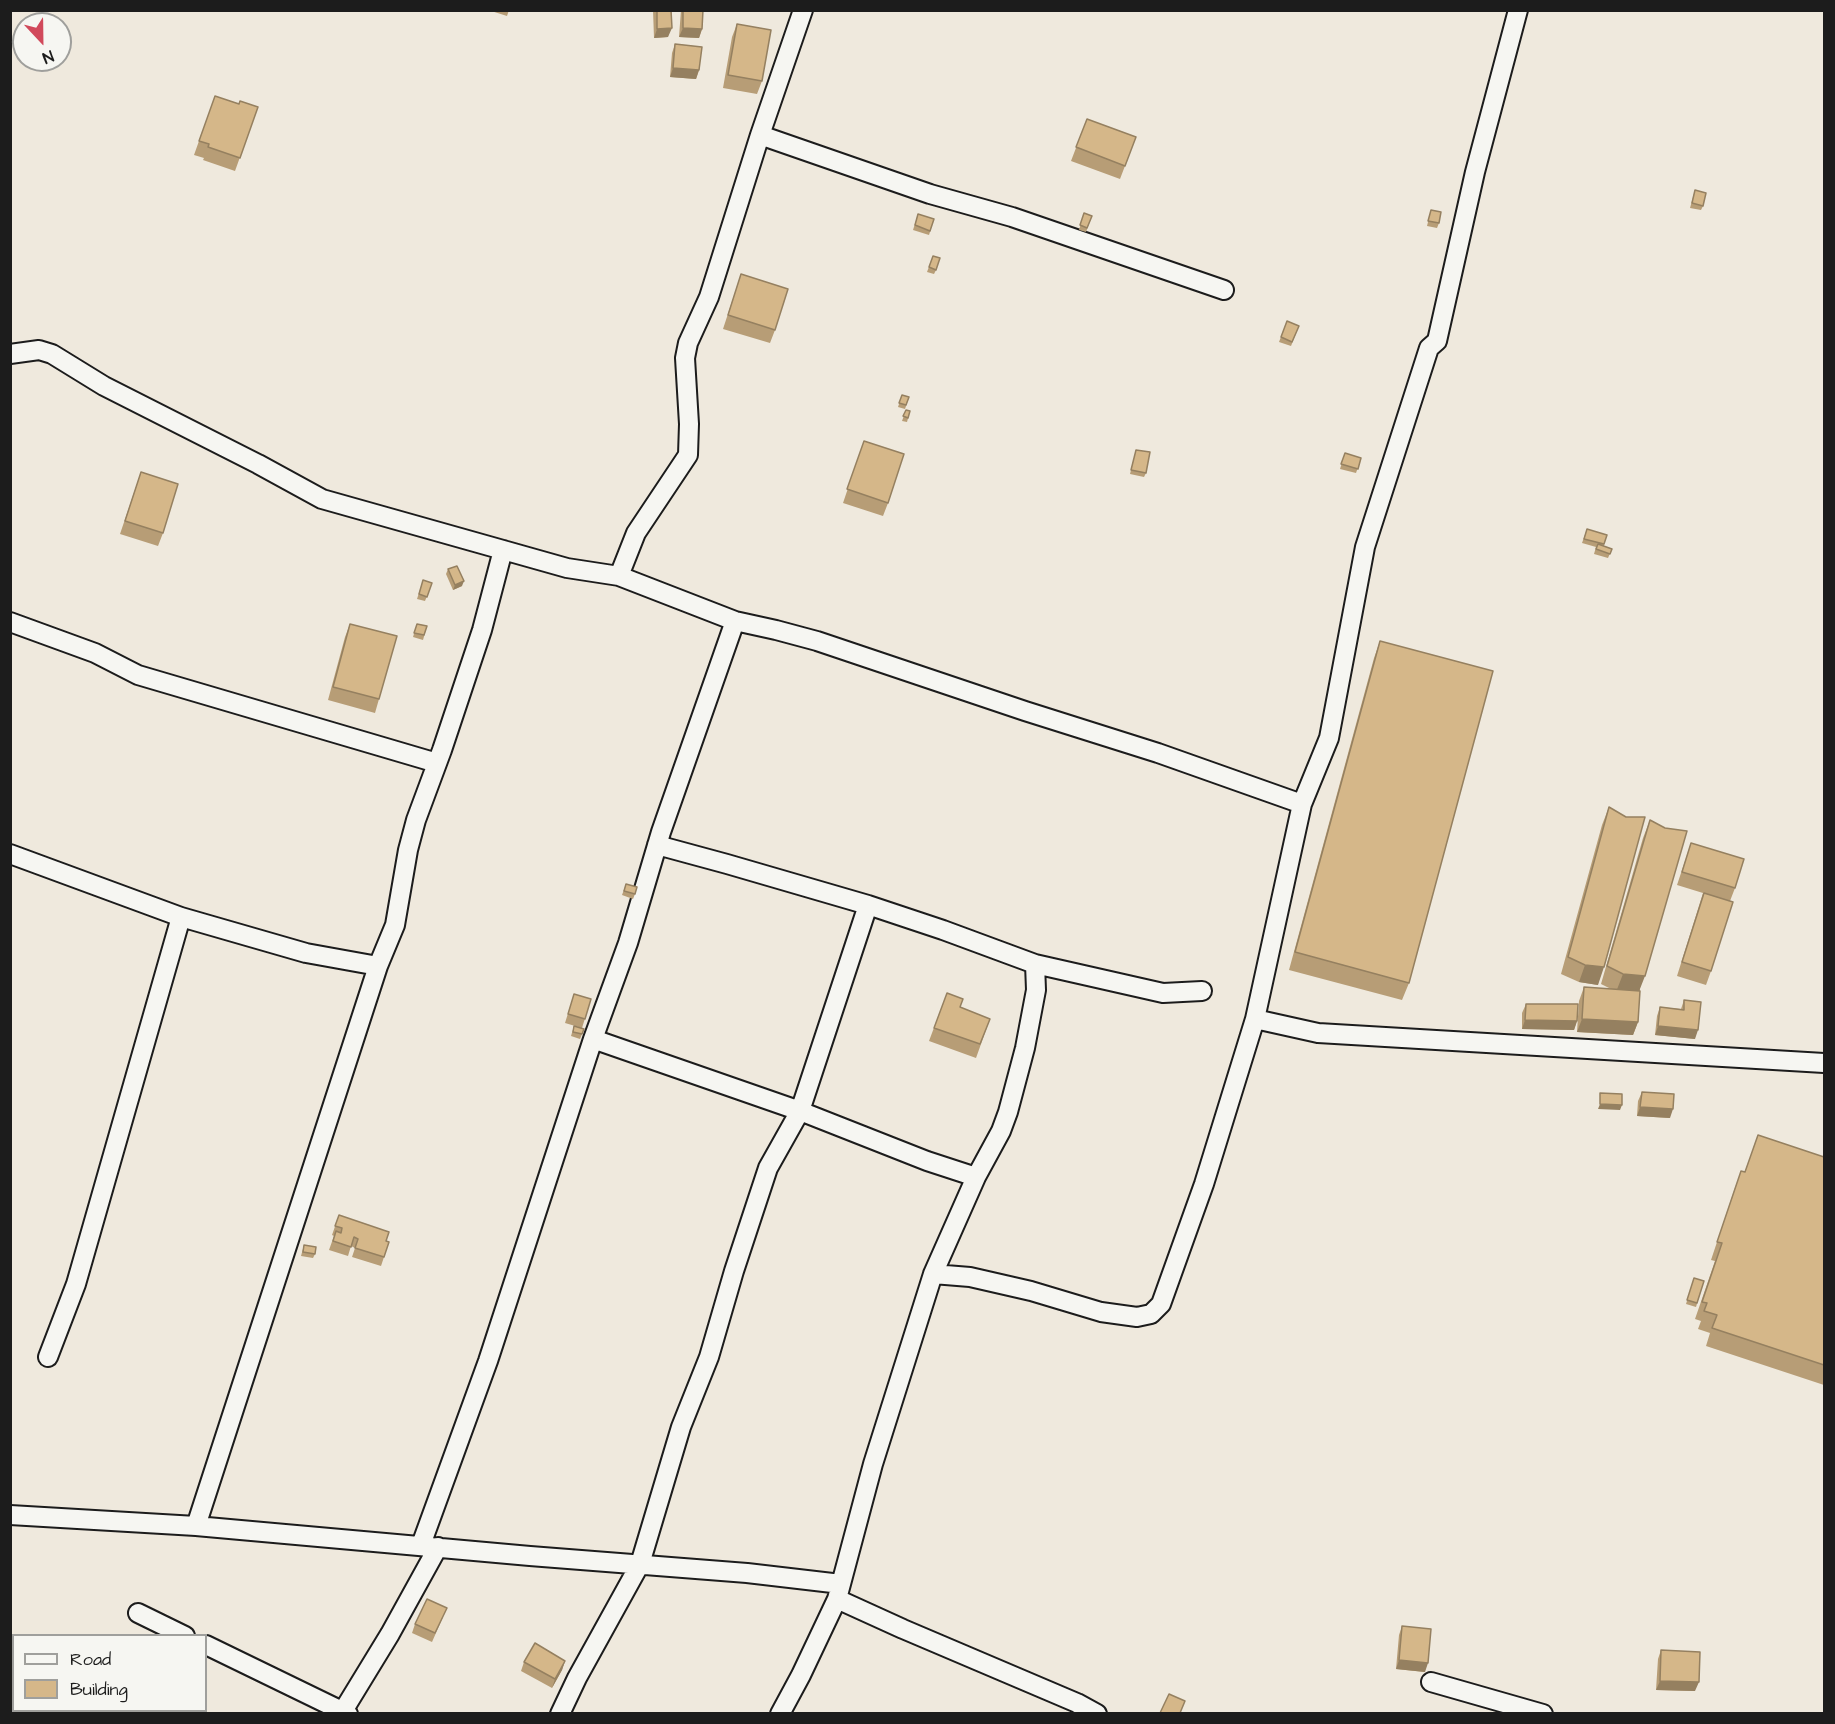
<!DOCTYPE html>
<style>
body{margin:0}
#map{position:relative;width:1835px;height:1724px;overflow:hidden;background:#efe9dd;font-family:"Architects Daughter",sans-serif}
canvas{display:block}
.frame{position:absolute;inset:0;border:12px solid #1c1c1c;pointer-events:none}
.legend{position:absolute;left:12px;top:1634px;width:195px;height:78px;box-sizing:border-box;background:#f6f6f2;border:2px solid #9f9f9c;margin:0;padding:8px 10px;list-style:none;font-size:18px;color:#1c1c1c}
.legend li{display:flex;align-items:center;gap:12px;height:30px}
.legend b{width:30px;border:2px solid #9f9f9c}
.north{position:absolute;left:12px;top:12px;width:60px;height:60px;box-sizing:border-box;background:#f6f6f2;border:2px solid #9f9f9c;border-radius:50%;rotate:158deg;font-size:16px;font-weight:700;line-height:24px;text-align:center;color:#1c1c1c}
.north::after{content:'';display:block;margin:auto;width:21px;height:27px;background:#d1495b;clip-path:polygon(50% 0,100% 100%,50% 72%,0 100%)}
</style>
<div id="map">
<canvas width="1835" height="1724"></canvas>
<div class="frame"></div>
<ul class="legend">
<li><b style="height:8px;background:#f6f6f2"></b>Road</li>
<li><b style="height:16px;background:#d5b789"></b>Building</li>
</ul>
<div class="north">N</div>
</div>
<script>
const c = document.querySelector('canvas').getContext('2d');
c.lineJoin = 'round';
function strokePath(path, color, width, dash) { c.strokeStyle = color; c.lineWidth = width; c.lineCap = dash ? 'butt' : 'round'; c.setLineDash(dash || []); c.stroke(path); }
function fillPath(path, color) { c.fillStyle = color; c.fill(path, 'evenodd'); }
const minor = new Path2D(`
 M760,135L930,194L1012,217L1224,290
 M10,354L39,350L52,354L104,386L258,464L322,499L567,568L619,576L735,621L776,630L817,641L1025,711L1158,753L1302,804L1255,1019L1204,1184L1161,1304L1151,1314L1137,1317L1101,1312L1031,1291L970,1277L933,1274
 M619,576L636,533L688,455L689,424L685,358L688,343L709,297L760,135L803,10
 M10,622L95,653L138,675L437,763
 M1302,804L1329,738L1365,547L1429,348L1437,341L1475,172L1518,10
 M657,845L727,864L868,905L943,930L1035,964L1163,993L1202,991
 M10,854L181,917L306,953L378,966
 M1255,1019L1318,1033L1824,1063
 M593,1039L800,1111L927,1161L976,1177
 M48,1357L76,1284L181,917
 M10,1515L196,1526L530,1556L747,1573L841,1584
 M196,1526L378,966L395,925L408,850L416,820L442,750L482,630L503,550
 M421,1545L488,1361L593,1039L628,943L661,832L735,621
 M837,1599L903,1629L1077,1703L1097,1714
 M138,1613L185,1636
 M206,1645L348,1714
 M10,1677L14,1678
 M1431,1682L1543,1714
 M71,1710L76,1714
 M343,1711L390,1634L438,1547
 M560,1714L577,1678L640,1564L681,1427L709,1357L734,1271L768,1168L800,1111L868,905
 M780,1714L801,1675L837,1599L873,1464L933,1274L976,1177L1001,1131L1008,1112L1025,1048L1036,990L1035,964`);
strokePath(minor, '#1c1c1c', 22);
strokePath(minor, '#f6f6f2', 18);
fillPath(new Path2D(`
 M488,10H509L507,16Z
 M653,10H671L668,37L654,38Z
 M681,10H703L702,29L699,38L679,37Z
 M737,24L762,81L757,94L723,88L732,37Z
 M675,44L699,70L696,79L670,77L672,53Z
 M215,96L239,104L258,107L235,171L203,160L204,158L194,155Z
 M1087,119L1136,137L1120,179L1071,161Z
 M1695,190L1703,206L1701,210L1690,208Z
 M1431,210L1439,223L1437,228L1427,226Z
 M1084,213L1092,216L1086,232L1079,230Z
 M918,214L934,219L929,235L913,230Z
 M933,256L936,270L934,274L927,272Z
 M741,274L775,330L770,343L723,329Z
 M1287,321L1299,326L1291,346L1279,342Z
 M902,395L909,397L905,409L898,407Z
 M906,410L910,411L907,422L902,421Z
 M864,441L888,503L883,516L843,503Z
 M1136,450L1146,473L1144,477L1130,474Z
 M1345,453L1361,458L1356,473L1340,469Z
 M141,472L163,533L158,546L120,534Z
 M1587,529L1604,544V546L1612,549L1608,558L1594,554L1596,547L1582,543Z
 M448,569L462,586L453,590L446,574Z
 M423,580L432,583L425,601L417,599Z
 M350,624L379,699L375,713L328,700L345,637Z
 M417,624L427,626L423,640L413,637Z
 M1380,641L1409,983L1402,1000L1289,970L1374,658Z
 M1609,807L1598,985L1579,982L1561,974L1602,825Z
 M1650,820L1638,1022L1633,1035L1577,1032L1579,1001L1584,987L1611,989L1601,984L1643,838Z
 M1691,843L1735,888L1730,901L1711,971L1706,985L1677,976L1703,893L1677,885Z
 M626,884L635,894L633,899L622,895Z
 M947,993L960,1007L990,1019L976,1058L929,1041Z
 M574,994L591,999L582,1028L565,1023Z
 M1684,1000L1695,1039L1655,1035L1657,1016L1660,1007L1681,1009Z
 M1526,1004L1577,1021L1574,1030L1522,1029V1013Z
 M574,1026L584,1029L580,1039L571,1036Z
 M1642,1092L1670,1118L1637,1116L1638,1101Z
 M1758,1135L1824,1157V1385L1706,1346L1710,1333L1698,1329L1701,1321L1695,1319L1715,1261L1711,1260L1735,1188L1741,1171L1745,1172Z
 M339,1215L386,1241L389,1242L381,1266L352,1257L355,1248L351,1246L348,1256L329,1250L334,1236L332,1235Z
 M304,1245L315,1254L313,1258L301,1256Z
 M1694,1278L1704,1281L1696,1307L1686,1304Z
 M443,1617L432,1642L412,1633L415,1624Z
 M1402,1626L1425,1672L1396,1669L1399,1635Z
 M1661,1650L1695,1691L1656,1690L1658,1659Z
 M565,1661L562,1670L552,1688L521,1671L524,1662Z`), '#b79d76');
fillPath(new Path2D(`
 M672,28L668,37L654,38L657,29Z
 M683,28L702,29L699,38L679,37Z
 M673,68L699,70L696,79L670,77Z
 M464,581L462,586L453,590L455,585Z
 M1585,965L1604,967L1598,985L1579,982Z
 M1623,974L1645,976L1638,994L1616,992Z
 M1582,1019L1638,1022L1633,1035L1577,1032Z
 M1525,1020L1577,1021L1574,1030L1522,1029Z
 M1658,1026L1698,1030L1695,1039L1655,1035Z
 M1600,1104L1622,1105L1620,1110L1598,1109Z
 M1640,1107L1673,1109L1670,1118L1637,1116Z
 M1399,1660L1428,1663L1425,1672L1396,1669Z
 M565,1661L562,1670L552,1688L555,1679Z
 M1660,1681L1699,1682L1695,1691L1656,1690Z`), '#958060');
const building = new Path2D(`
 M657,10H671L672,28L657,29Z
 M683,10H703L702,29L683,28Z
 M737,24L771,30L762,81L728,75Z
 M675,44L702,47L699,70L673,68Z
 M215,96L239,104L240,101L258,107L240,158L208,147L209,144L199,141Z
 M1087,119L1136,137L1125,166L1076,147Z
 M1695,190L1706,193L1703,206L1692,203Z
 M1431,210L1441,212L1439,223L1428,221Z
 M1084,213L1092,216L1087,228L1080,225Z
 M918,214L934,219L930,231L915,225Z
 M933,256L940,258L936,270L929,267Z
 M741,274L788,289L775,330L728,315Z
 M1287,321L1299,326L1292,342L1281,337Z
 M902,395L909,397L906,405L899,403Z
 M906,410L910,411L908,418L903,416Z
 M864,441L904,454L888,503L847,489Z
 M1136,450L1150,452L1146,473L1131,470Z
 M1345,453L1361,458L1358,469L1341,464Z
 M141,472L178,484L163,533L125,521Z
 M1587,529L1607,535L1604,544L1584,539Z
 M1598,544L1612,549L1610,554L1596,549Z
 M457,566L464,581L455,585L448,569Z
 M423,580L432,583L427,597L419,594Z
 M350,624L397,636L379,699L333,687Z
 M417,624L427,626L424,635L414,633Z
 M1380,641L1493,671L1409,983L1295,952Z
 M1609,807L1626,817H1645L1604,967L1585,965L1568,957Z
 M1650,820L1665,828L1687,831L1645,976L1623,974L1607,966Z
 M1691,843L1744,859L1735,888L1682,872Z
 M626,884L637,887L635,894L624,891Z
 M1704,893L1733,902L1711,971L1682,962Z
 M1584,987L1640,991L1638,1022L1582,1019Z
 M947,993L963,999L960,1007L990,1019L980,1044L934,1028Z
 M574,994L591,999L585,1019L568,1014Z
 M1684,1000L1701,1002L1698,1030L1658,1026L1660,1007L1684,1010Z
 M1526,1004H1578L1577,1021L1525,1020Z
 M574,1026L584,1029L582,1034L573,1032Z
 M1642,1092L1674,1094L1673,1109L1640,1107Z
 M1600,1093L1622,1094V1105L1600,1104Z
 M1758,1135L1824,1157V1365L1712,1328L1717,1315L1704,1311L1707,1303L1702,1302L1722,1243L1717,1242L1741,1171L1745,1172Z
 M339,1215L389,1232L386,1241L389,1242L384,1257L355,1248L358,1239L354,1237L351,1247L333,1241L336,1231L341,1233L342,1228L335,1226Z
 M304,1245L316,1247L315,1254L303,1252Z
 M1694,1278L1704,1281L1697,1303L1687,1300Z
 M427,1599L447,1608L435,1633L415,1624Z
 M1402,1626L1431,1629L1428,1663L1399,1660Z
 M535,1643L565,1661L555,1679L524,1662Z
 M1661,1650L1700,1652L1699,1682L1660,1681Z
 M1169,1694L1185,1701L1180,1713H1160Z`);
fillPath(building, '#d5b789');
strokePath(building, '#958060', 1.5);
</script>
